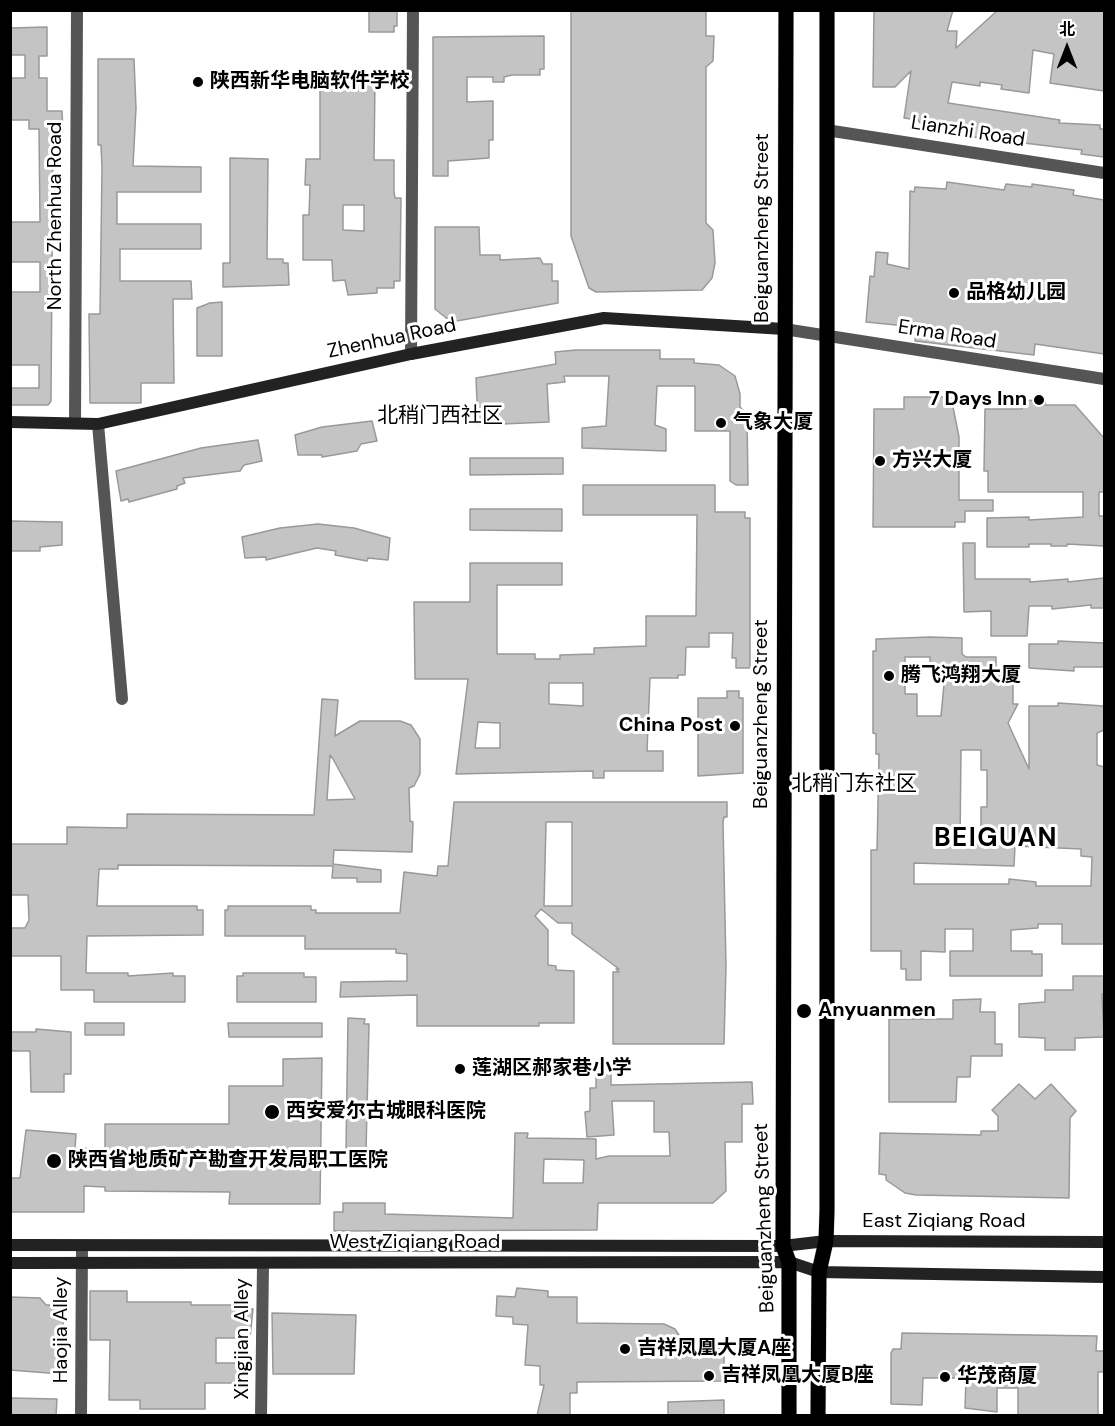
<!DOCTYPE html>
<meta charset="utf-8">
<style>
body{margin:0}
#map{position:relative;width:1115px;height:1426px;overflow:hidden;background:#fff;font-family:"DM Sans","Noto Sans SC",sans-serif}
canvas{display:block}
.frame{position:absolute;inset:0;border:12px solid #000;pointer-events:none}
.north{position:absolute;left:1037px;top:18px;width:60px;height:60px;-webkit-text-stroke:4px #fff;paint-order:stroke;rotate:0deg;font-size:16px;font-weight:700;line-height:24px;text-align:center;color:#000}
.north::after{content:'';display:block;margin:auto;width:21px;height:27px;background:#000;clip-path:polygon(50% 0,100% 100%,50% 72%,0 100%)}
</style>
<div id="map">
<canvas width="1115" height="1426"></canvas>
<div class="frame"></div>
<div class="north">北</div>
</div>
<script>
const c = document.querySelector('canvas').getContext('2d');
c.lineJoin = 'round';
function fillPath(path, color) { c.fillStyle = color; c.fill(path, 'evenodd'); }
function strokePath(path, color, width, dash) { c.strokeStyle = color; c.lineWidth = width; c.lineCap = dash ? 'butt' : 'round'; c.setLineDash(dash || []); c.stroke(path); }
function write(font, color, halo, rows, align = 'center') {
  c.font = font + ' "DM Sans","Noto Sans SC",sans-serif'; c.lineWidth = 6; c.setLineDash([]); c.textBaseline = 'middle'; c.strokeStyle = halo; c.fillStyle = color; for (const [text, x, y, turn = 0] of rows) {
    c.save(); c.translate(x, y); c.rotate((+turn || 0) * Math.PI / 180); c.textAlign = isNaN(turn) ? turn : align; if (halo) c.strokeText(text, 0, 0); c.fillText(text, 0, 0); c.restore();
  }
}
const building = new Path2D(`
 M369,10H397V26H394V32H369Z
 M571,10H706V36H714L713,61L706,67V223L713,230L715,263L712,278L702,290L596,292L589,288L571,236Z
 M874,10H953L947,31H957L956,48L998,10H1104V91L1050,83L1054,54L1033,50L1029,93L1001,89L1002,85L980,82V86L952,82L948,103L1060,120L1059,123L1100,125V129H1104V157L1081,154L1082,150L957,135L958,131L930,128L923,127L918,120L904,118L911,71L895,87H873Z
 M47,27V56H39V78H47V111H62L63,130H53L51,401L48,405H10V388H39V365H11L10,312L11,292H40V262H11L10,222H40L39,129H29V120H10V78H25V55H10V28Z
 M544,36V69H540V75H512L504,77V82H493V77H467V102L493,101V140H489V158L448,161V176H433V37Z
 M98,59H134L136,108L133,166L201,167V192H117V224H201V249H120V281H191L192,299H173L174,383H141V403H90L89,314H100L102,168L101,145H98Z
 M320,81L375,82L374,160H394V191L395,198H401L400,281H394V288H377V293L348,295L345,280L333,281L332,260H303V215H309L310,185H305L306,159H320ZM343,205H364V231L343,230Z
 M230,158L268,159L267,259H283V263H288L289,285L223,287V263H230Z
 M947,182L1004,190L1006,184L1032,187V184L1074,190L1073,195L1104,200V354L1035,344L1034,355L915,341L916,327L866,322L870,276L874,277L876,252L888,253L887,264L909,269L910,191L914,192L915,187L946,189Z
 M435,227H479L480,255H500V260L540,258L543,264H552V281H558V303L451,322L435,309Z
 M222,302V356H197V308L210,303Z
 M576,350H660V359H694V363L719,365L735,376L740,394V407L747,415L748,485H736L730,481V431H695V386H657L655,425L666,429V451L582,448V428L606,426L609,376H564L565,382L547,384L549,422L478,425L476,378L556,364L555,352Z
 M904,397H951L959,437V500H993V511H965V522H955V527H873L874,409H904Z
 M1022,400L1045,401V405H1075L1104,438V492H1099V516H1104V546L1067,544V546H1051V544H1029V547H987V518L1029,517V520L1083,517V492H988V471H984L985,409H1022Z
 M372,421L377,441L361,444L357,451L322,457V455H298L295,435L322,427Z
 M258,440L262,461L244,465L240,471L183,478L185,483L177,486V489L129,502L128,499L121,501L116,471L201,448Z
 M470,458H563V474L470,475Z
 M583,485H715V512H745V518H750V668H736V658H732L733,633H709V647H686L685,675H678V678H650L647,751H663V771H604V778H593V771L456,774L468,679H415L414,602H470V563H562V585H497V654H535V659H560V655L594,654V648L646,646V616H696L697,515H583ZM549,683H583V706L549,704ZM478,722L500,723V748H475Z
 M470,509H562V531L470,530Z
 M10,521L62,522V545L40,547V551H10Z
 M318,524L354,528L390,538L388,560L368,558L367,561L335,555L336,551L317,548L266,560V557L245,558L242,537L280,528Z
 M963,543H975V579H1030V582L1068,579V582L1104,578V608H1091V605L1052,609V606H1029L1027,636H991V611L964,612Z
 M930,637L962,638V654L966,657H996V674H1013V704H1018L1008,723L1029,769V706H1058V703L1104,706V730L1097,733V765L1104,767V944H1062V924H1038V928L1011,930V951H1032V954H1042V976H950V951H973V929H945V952L921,951V980H906V969H901V951H871V850H877L879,754H876V734L873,733V651H876V639ZM905,657H930V664H949L940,677L941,684H944L941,716H917V694H905ZM961,750H981V770H987V807H981V844H960ZM1015,846L1081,849V856L1092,857L1091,886H1036V882L1009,879V884H914V863L1014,866Z
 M1058,641L1104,643V667H1074V671L1029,668V644H1058Z
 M727,691H739V698H743V773L698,776V698H727Z
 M322,699L338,700L335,736L360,721H400L411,725L420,739V774L414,786L409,788L410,821L413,822L412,852L334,850L333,864L381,870V882H357V878H332L333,866L118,865V869H99L97,906H197V910H203V935L87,936L86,973H128V976L173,973V976H185V1002H94V990H61V956H10V928H25L29,920L28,895H11L10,844H67V827L127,828V814L314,815ZM330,755L333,759L355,799L327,800Z
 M454,802H727V817H724L723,822L726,966L724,1044H613V972H619L616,969H619L572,934V923H558L541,909L535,916L548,930V965L556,966V970L574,971V1023H539V1026H417V995L340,997L341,982L407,981V954L396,953V949H305V936H225V910H228V906H311V910H316V913H400L404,872L437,876L438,866H448ZM546,822H572V906H544Z
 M243,973H304V977H316V1002H237V976H243Z
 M1073,976H1104V994H1102L1104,1037L1075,1038V1050H1045V1038L1019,1037V1004L1045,1002V990H1073Z
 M981,999L980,1012H995V1044H1002V1056H971L970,1077H957L956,1102H889V1019H953V1000Z
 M348,1018L365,1019L364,1024H369L366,1152H347L346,1148Z
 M85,1023H124V1035H85Z
 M228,1023H322V1037H229Z
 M36,1029L71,1032V1074H64V1092H31L30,1051H13L10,1048V1032H36Z
 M322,1058L320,1204H229L230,1192L105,1191V1187L84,1186V1212H10V1178H20L26,1130L76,1134L75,1148L105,1149V1124H229V1086H283V1059Z
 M596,1067H611V1085L752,1082L753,1104H742V1142H725L726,1191L713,1203H598L597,1230L334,1231V1212H343V1203H385V1214L513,1218L515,1133H528L527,1138L596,1139V1159L609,1156H670L669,1132H654V1101H612L614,1135L587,1137L585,1112L590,1111V1088H596ZM544,1159L584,1160L583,1183H543Z
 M1019,1084L1035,1099L1051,1084L1076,1111L1070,1118L1069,1198L916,1195L905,1193L886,1180V1175L879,1174L880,1133L981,1135V1131H998V1116L992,1110Z
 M517,1288L548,1291V1297H577V1323L664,1324L675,1329L683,1341H693V1349H724V1381L577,1382V1393H570V1416H537L544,1385H540V1366L525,1365L528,1325L513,1324V1317L496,1316L497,1296L515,1297Z
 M90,1291H127V1302H191V1305H241V1309H253L250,1338H216V1363H238V1383H205V1409H140V1400H109L110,1340H90Z
 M10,1297L40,1298L46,1305H64L61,1374L10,1370Z
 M272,1313L356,1315L354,1374H273Z
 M902,1333L1097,1336L1096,1351H1104V1372H1098V1416H1018V1388H997V1412L965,1408L966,1378H923L922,1405L891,1404V1353L893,1349H901Z
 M10,1398L57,1399L56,1416H10Z
 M724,1400V1416H668V1402Z`);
fillPath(building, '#c4c4c4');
strokePath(building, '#999', 1.5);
const primary = new Path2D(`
 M786,10L783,1246L789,1262V1416
 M818,1416L819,1272L826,1241L827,1211V10`);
strokePath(primary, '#dbdbdb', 16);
strokePath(new Path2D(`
 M826,130L1104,173
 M784,329L1104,379
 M411,354L413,10
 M75,423L77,10
 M98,424L122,699
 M81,1416L82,1246
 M261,1416L263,1264`), '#555', 12);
strokePath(new Path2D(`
 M10,422L98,424L411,354L604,318L784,329
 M10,1245L783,1246L826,1241L1104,1242
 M10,1263L789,1262L819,1272L1104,1277`), '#222', 12);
strokePath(primary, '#000', 15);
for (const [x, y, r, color] of [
 [198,82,6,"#000"],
 [954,293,6,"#000"],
 [1039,400,6,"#000"],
 [721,423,6,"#000"],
 [880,461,6,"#000"],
 [889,676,6,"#000"],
 [735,726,6,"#000"],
 [804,1011,8,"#000"],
 [460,1069,6,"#000"],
 [272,1112,8,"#000"],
 [54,1161,8,"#000"],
 [625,1349,6,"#000"],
 [709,1376,6,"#000"],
 [945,1377,6,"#000"]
]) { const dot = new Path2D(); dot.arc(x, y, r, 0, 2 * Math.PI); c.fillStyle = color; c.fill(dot); strokePath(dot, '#fff', 2); }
write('bold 20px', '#000', '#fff', [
 ["陕西新华电脑软件学校",210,82],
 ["品格幼儿园",966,293],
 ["7 Days Inn",1027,400,"right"],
 ["气象大厦",733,423],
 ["方兴大厦",892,461],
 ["腾飞鸿翔大厦",901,676],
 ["China Post",723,726,"right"],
 ["Anyuanmen",818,1011],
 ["莲湖区郝家巷小学",472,1069],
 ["西安爱尔古城眼科医院",286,1112],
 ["陕西省地质矿产勘查开发局职工医院",68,1161],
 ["吉祥凤凰大厦A座",637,1349],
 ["吉祥凤凰大厦B座",721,1376],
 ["华茂商厦",957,1377]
], 'left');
write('20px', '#000', '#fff', [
 ["Lianzhi Road",968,132,9],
 ["North Zhenhua Road",56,216,-90],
 ["Beiguanzheng Street",763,228,-90],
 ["Erma Road",947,335,9],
 ["Zhenhua Road",392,339,-12],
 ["Beiguanzheng Street",762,714,-90],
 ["Beiguanzheng Street",765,1218,-92],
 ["East Ziqiang Road",944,1222],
 ["West Ziqiang Road",415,1243],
 ["Haojia Alley",62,1330,-90],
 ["Xingjian Alley",243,1339,-90]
]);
write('21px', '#000', '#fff', [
 ["北稍门西社区",440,416],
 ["北稍门东社区",854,784]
]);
c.letterSpacing = '1.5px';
write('bold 26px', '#000', '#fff', [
 ["BEIGUAN",996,839]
]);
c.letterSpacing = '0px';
</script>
